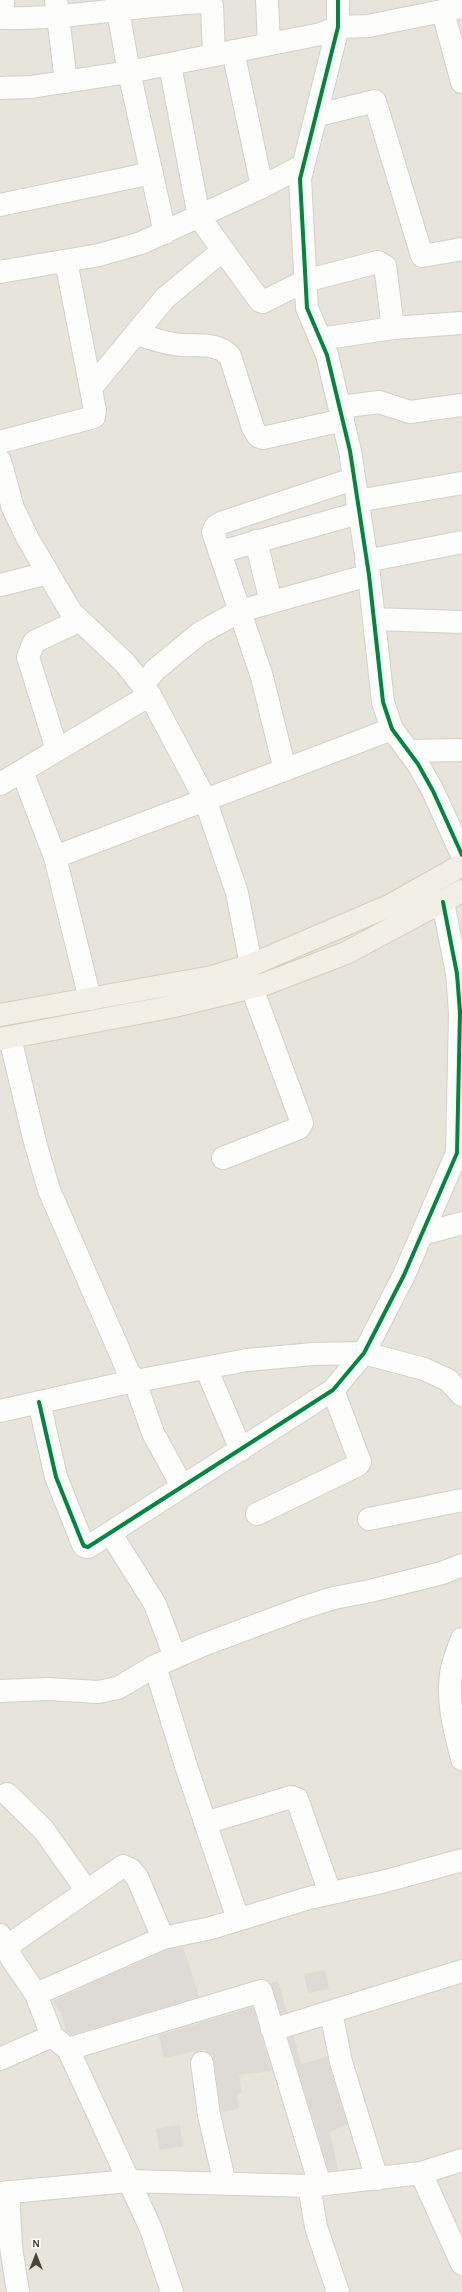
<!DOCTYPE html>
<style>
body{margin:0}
#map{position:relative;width:462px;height:2292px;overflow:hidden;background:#f4f2ee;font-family:"Alegreya Sans",sans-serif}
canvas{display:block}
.north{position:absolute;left:16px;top:2236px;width:40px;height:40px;-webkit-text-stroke:3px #fff;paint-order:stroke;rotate:0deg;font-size:11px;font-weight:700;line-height:16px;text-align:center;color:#4b4439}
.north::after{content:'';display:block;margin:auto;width:14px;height:18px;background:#4b4439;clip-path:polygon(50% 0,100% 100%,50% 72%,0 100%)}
</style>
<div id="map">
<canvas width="462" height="2292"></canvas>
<div class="north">N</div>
</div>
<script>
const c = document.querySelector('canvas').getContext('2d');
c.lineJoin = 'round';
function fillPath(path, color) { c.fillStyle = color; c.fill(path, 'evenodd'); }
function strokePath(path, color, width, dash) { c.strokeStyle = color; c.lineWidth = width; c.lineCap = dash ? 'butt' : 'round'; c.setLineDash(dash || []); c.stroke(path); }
fillPath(new Path2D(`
 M0,0H462V2292H0Z`), '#e7e4dc');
fillPath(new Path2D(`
 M183,1947L199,1997L71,2035L66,2031L61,2011L59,2012L54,2000L167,1950Z
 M325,1970L329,1989L308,1993L304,1974Z
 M278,1981L287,2012L281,2014L270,1983Z
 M253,2007L272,2071L239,2075L242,2093H237L239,2109L221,2112L214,2061L212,2055L204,2049L164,2058L159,2035Z
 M294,2036L301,2064L327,2057L347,2124L330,2132L338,2170L329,2171L288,2038Z
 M180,2125L183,2146L160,2150L156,2129Z`), '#dedbd6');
const minor = new Path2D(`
 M3,0V18
 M56,0L66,82
 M116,0L129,72L165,233
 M267,0L269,44
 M338,0V27L300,179L307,308L327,355L350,451L369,575L383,702L392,729L418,764L433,791L462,855
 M443,12L462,82
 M0,18C69,20 139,4 208,2L212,6L214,55
 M233,51L262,187
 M170,65L199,217L260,301L263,302L305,281L378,262L385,266L386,273L393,328
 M0,88L31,87L129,72L321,34L338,27L368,26L462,7
 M318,115L375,101L422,256L462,249
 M0,205L152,173
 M0,272L99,255L141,243L262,187L302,166
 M137,334C149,338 161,342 174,344C194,348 215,340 230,356L253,428L258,436L263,438L343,420
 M320,339L393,328L462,323
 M91,388L165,298L222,251
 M340,407L379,402L410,412L462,405
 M0,442L94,417L95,410L66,261
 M0,461L13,508L28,539L71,612L125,663L150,695L205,799L237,893L251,965
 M357,501L462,483
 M256,541L271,602
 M220,552L359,513
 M366,561L462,542
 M0,585L48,573
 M374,619L462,622
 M143,685L155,670L200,633L240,611L369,575
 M57,750L28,657L34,642L78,621
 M408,751L462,750
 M285,770L262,677L213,532L216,526L221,523L353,479
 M22,771L55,857L90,999
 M0,784L150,695
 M55,857L392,729
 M10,1038L35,1142L49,1190L128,1371L135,1382L153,1433L182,1486
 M223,1158L299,1128L302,1123L252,988
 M423,1234L462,1223
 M206,1368L241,1450
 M39,1402L56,1477L82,1542L84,1546L88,1547L333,1390L364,1353L404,1275L457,1153L460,1012L457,974L443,902
 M0,1411L120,1384L247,1360L313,1354L364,1353L424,1369L448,1380L462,1395
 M257,1514L358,1465L360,1462L333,1390
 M369,1519L462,1500
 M111,1534L155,1604L175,1657
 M462,1639C458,1650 452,1663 451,1674C447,1703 455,1731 462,1759
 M155,1666L186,1766L238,1919
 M0,1691L48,1689L98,1692L118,1688L155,1666L203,1645L305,1607L334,1598L370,1591L442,1573L462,1565
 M7,1794L43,1829L87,1891
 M205,1823L291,1797L297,1799L330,1893
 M0,1935L12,1959L36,1994L52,2036L68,2049L151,2229L172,2292
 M6,1947L123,1866L130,1869L137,1877L163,1938
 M36,1994L163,1938L211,1928L309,1898L382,1882L462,1860
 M331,2012L341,2062L377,2179
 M272,2030L462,1971
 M68,2049L261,1991L320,2185
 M0,2059L52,2036
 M202,2063L209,2115L225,2184
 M421,2173L462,2264
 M309,2186L316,2227L338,2292
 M8,2192L11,2247L18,2292
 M0,2193L128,2181L309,2186L421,2173L462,2160`);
const major = new Path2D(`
 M0,1015L212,977L251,965L391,905L462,865
 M0,1039L170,1007L265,984L346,953L462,891`);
strokePath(minor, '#d2d0cb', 24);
strokePath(major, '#d6cebb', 24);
strokePath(minor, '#fdfdfc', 22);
strokePath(major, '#f2efe6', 22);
strokePath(new Path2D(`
 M338,0V27L300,179L307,308L327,355L350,451L369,575L383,702L392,729L418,764L433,791L462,855
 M39,1402L56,1477L82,1542L84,1546L88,1547L333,1390L364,1353L404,1275L457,1153L460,1012L457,974L443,902`), '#00873e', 4);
</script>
